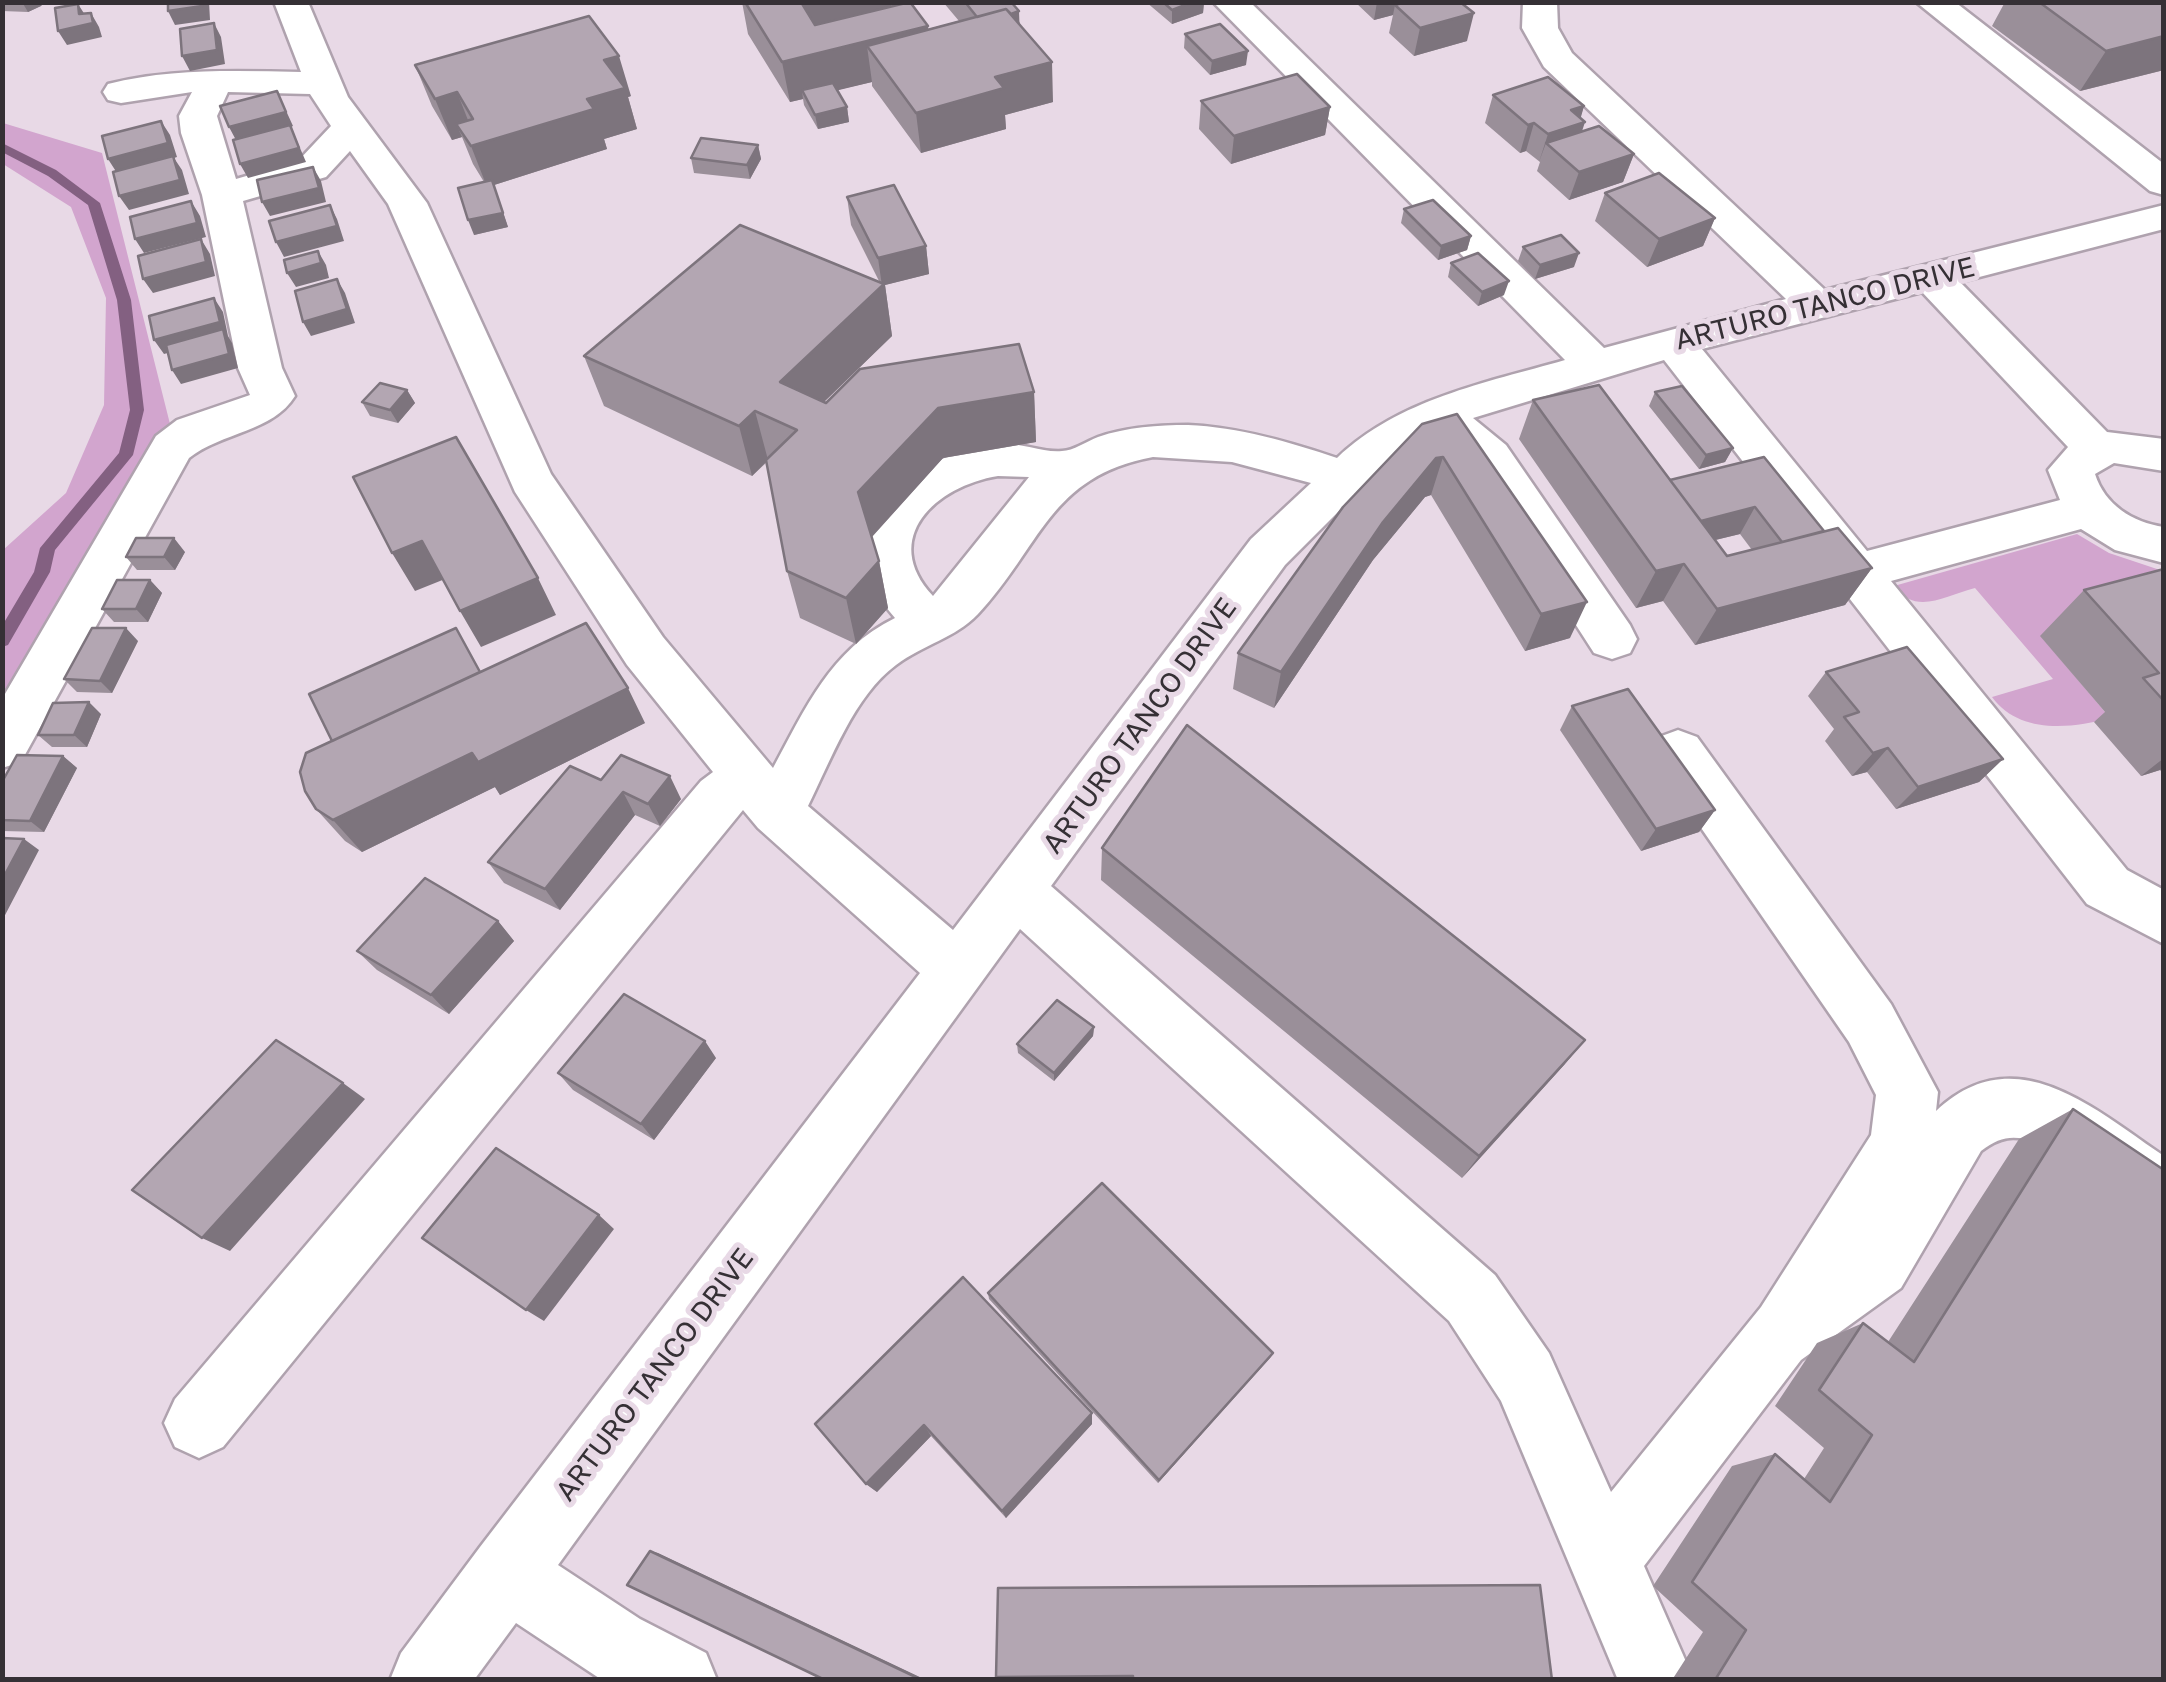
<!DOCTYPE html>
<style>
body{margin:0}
#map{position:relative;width:2166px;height:1682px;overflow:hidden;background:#e8d9e6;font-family:"Golos Text",sans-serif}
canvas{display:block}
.frame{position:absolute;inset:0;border:5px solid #353035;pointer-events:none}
</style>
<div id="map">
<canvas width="2166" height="1682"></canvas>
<div class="frame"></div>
</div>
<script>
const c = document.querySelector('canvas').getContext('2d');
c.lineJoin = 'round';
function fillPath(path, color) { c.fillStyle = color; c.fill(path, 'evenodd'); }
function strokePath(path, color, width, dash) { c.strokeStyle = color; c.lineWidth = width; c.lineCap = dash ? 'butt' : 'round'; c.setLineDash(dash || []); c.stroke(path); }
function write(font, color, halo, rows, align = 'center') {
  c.font = font + ' "Golos Text",sans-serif'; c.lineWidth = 10; c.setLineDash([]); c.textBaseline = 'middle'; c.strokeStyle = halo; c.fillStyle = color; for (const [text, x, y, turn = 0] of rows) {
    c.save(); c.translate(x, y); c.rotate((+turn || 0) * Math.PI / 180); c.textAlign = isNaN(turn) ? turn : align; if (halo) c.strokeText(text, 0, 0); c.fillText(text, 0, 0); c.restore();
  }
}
fillPath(new Path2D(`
 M3,123L102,153L171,428L3,700V550L66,493L104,405L106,298L71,207L3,164Z
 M2077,534L2109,553L2163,571L2041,636L2110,718C2070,729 2019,734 1992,697L2053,679L1975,588C1944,596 1916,616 1894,586Z`), '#d2a5ce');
fillPath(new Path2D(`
 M2,143L56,170L100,203L131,300L144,410L133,455L55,550L50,572L8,645L2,647V626L34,572L40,548L119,453L130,410L117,300L88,205L48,176L2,152Z`), '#836081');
const minor = new Path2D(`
 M274,2H308L348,97L427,203L551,474L663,637L773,768C805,709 831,649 895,618C880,600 861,575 861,551C862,491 944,450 994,444C1019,441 1041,453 1062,451C1073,451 1087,441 1098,437C1127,427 1158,425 1188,425C1238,427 1290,442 1337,458C1399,399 1485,383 1565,360L1213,2H1250L1604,348L1786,299L1544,67L1522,28L1523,2H1557L1558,28L1572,53L1825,290L2164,205V229L1960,282L2107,432L2164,439V471L2114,463L2095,474C2105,505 2132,522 2164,527V563L2115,550L2081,529L1891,581L2127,870L2164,890V944L2087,904L1664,360L1473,418L1506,445L1630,625L1637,639L1630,653L1612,659L1594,653L1474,467L1454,446L1431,435L1387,463L1285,565L1051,886L1495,1275L1549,1353L1611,1492L1761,1307L1871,1135L1876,1095L1849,1042L1659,767L1652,752L1659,737L1678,730L1697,737L1891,1004L1938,1092L1936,1111C2015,1036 2094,1109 2164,1156V1225L2142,1216L2037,1142C2013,1135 2001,1136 1981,1151L1901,1288L1801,1360L1644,1566L1694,1680H1618L1501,1401L1449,1321L1020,929L558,1565L640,1619L706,1653L717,1680H602L516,1623L474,1680H390L401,1653L480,1547L920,973L758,828L743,810L223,1447L199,1458L175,1447L164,1423L175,1399L701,781L713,772L627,665L515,492L388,204L350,151L326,177L243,201L282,368L295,396C273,432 222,432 189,458L21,762L2,768V699L156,436L177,420L250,395L238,368L202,195L181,133L179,116L192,92L121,103L108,100L103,92L108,84C172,68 236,71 301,72ZM228,92L310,94L331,126L298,161L236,179L217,116ZM1922,292L2068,447L2048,470L2060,500L1867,551L1702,349ZM1153,457L1232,462L1311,483L1251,539L953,930L808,806C831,760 854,696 896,665C924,644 954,639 978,614C1041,547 1049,476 1153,457ZM998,476L1029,477L933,596C879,538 936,486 998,476Z
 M1916,2H1955L2164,164V195L2150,191Z`);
strokePath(minor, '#afa2ae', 5);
fillPath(minor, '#fff');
fillPath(new Path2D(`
 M2,2H44L41,6L28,12L2,11Z
 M742,2H891L892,7L928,29L959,21L943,2H1011L1053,102L1005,115L1006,129L921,153L872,86V82L837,90L847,107L849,122L818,129L804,105L803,99L790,102L748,34Z
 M1146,2H1204L1203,13L1172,24Z
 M1355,2H1460L1467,41L1414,56L1389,33L1393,15L1374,20Z
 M2005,2H2164V70L2080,91L1992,26Z
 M1185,34L1246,65L1210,75L1184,48Z
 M415,65L631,96L628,97L637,129L604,139L607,149L494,185L508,227L474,235L484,182L473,164L462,137L452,140L432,106Z
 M1493,95L1584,106L1580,118L1582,131L1634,154L1623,182L1569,200L1537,171L1540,162L1526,151L1520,153L1485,123Z
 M1201,101L1330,107L1325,135L1231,164L1199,129Z
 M758,145L761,159L750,179L694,173L691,158Z
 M1605,193L1715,218L1703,246L1647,267L1595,221Z
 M847,197L926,246L929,274L885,285L892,336L824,402L1034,392L1036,442L943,458L872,537L879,561L888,608L856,644L800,618L787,571L767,462L752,476L604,406L584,356L880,283L851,225Z
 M1404,209L1471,236L1467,250L1438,260L1401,223Z
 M1523,247L1574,267L1535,279L1518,261Z
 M1451,263L1504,295L1478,306L1448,277Z
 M407,390L415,403L398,423L370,416L362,402Z
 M1655,392L1733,448L1725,462L1699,469L1649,406Z
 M1533,400L1670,480L1824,531L1872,568L1845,605L1695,645L1663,601L1636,608L1519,439ZM1740,534L1752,550L1727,556L1715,540Z
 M1422,424L1570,638L1525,651L1431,495L1425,497L1373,560L1274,708L1233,689L1238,653Z
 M185,552L175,570H137L126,557Z
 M2164,569V775L2160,770L2141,776L2094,722L2105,712L2040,636L2084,590Z
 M150,580L162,593L148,622H114L102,609Z
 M138,641L112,693L77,692L64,679Z
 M481,672L645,723L500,795L495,787L362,852L345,841L316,809Z
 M1826,672L2003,759L1979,782L1896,809L1867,772L1852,776L1825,741L1834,729L1808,696Z
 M1572,706L1715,810L1699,832L1641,851L1560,730Z
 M101,714L87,747H52L38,735Z
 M63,756L77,768L44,832L2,831V782Z
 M601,780L681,799L660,826L635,815L560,910L504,883L488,862Z
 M1102,848L1585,1040L1564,1065L1462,1178L1101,880Z
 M498,921L514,941L449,1014L377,970L357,951Z
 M1094,1027L1093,1036L1054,1081L1018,1053L1017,1044Z
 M716,1058L654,1140L573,1090L558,1073Z
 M2073,1109L2164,1680H1672L1703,1632L1653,1586L1732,1466L1775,1454L1804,1479L1824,1448L1775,1406L1817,1343L1863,1323L1888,1342L2019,1139Z
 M988,1293L1273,1353L1158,1483L989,1299Z
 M815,1424H1092L1006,1518L931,1436L877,1492L866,1484Z`), '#9a8f99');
fillPath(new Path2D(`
 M22,2H44L41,6L28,12Z
 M202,2H209L210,20L175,25L168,11Z
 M800,2H891L893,20L806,41Z
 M1193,2H1204L1203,13L1172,24V10Z
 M1377,2H1430L1395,5L1393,15L1374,20Z
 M78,4L87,18L91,13L99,27L102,37L67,45L58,31L79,14Z
 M1019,11L1020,39L982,22Z
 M1474,13L1467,41L1414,56L1420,28Z
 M214,23L221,37L225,64L190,71L182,56Z
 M928,26L932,67L867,46L872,82L806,98L802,90L803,99L790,102L782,62Z
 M2164,36V70L2080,91L2106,51Z
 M1248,51L1246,65L1210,75L1212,61Z
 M619,56L631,96L628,97L637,129L604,139L607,149L494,185L508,227L474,235L468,220L487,187L471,146L587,99L604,60Z
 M1052,62L1053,102L1005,115L1006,129L921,153L916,113L995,77Z
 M277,91L293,126L291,127L306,162L248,178L240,164L237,142L229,127Z
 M457,92L473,133L456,124L462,137L452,140L435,99Z
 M1584,106L1579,124L1585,122L1576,150L1546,143L1539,162L1548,134L1571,110Z
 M847,107L849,122L818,129L815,115Z
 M1330,107L1325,135L1231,164L1234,136Z
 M161,121L170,135L177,157L174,158L182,170L189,194L129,210L119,196L117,173L108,159Z
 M1534,123L1526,151L1520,153L1528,125Z
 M758,145L761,159L750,179L747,165Z
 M1634,154L1623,182L1569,200L1579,172Z
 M313,167L321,181L326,202L270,216L262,202Z
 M191,201L200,216L206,237L144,253L135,239Z
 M330,205L337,219L344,241L284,257L276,242Z
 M1715,218L1703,246L1647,267L1659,239Z
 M1471,236L1467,250L1438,260L1441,246Z
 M201,239L210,254L215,276L153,293L143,279Z
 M926,246L929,274L885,285L892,336L796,429L780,382L882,286L878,258Z
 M318,251L326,265L329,278L296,287L287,273Z
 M1579,253L1574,267L1535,279L1540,265Z
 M337,279L345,293L355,323L311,336L303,322Z
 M1509,281L1504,295L1478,306L1482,292Z
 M214,298L223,312L228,336L232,343L238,368L181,384L172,370L225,337L164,354L154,340Z
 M407,390L415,403L398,423L390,410Z
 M1034,392L1036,442L943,458L868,541L858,492L938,408Z
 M755,411L768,460L752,476L739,426Z
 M1733,448L1725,462L1699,469L1706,455Z
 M1443,457L1431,495L1425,497L1373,560L1274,708L1281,672L1383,522L1436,458Z
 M1755,507L1740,534L1674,550L1688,524Z
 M174,538L185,552L175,570L164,557Z
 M422,541L445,579L415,591L392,553Z
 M879,561L888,608L856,644L846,598Z
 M1684,564L1663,601L1636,608L1656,571Z
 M1872,568L1845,605L1695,645L1717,609Z
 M538,578L556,615L481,647L460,611Z
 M150,580L162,593L148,622L136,609Z
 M1587,602L1570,638L1525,651L1541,614Z
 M126,628L138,641L112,693L100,681Z
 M628,688L645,723L500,795L495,787L362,852L333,820L472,753Z
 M89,702L101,714L87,747L74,735Z
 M1888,748L1867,772L1852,776L1873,753Z
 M63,756L77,768L44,832L30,821Z
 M2164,758V767L2160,770L2141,776Z
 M2003,759L1979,782L1896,809L1918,787Z
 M670,776L681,799L660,826L648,804Z
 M623,792L635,815L560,910L545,889Z
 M1715,810L1699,832L1641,851L1656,829Z
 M24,839L39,850L3,919L2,880Z
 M498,921L514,941L449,1014L431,995Z
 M1094,1027L1093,1036L1054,1081V1073Z
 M1585,1040L1564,1065L1462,1178L1479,1156Z
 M705,1041L716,1058L654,1140L641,1124Z
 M343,1083L365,1099L230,1251L202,1238Z
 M599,1215L614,1229L544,1321L526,1310Z
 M1273,1353L1270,1358L1158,1483L1159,1480Z
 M1092,1413V1424L1006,1518L1002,1511Z
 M924,1425L931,1436L877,1492L866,1484Z
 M650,1551L658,1553L926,1680H922Z`), '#7d747d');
const building = new Path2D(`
 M168,2H202V6L168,11Z
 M745,2H801L815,25L910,2L928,26L782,62Z
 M965,2H1011L1019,11L1011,14L1006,9L977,17Z
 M1163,2H1193L1172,10Z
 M1405,2H1460L1474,13L1420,28L1395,5Z
 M2039,2H2164V36L2106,51Z
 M78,4L79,14L91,13L93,23L58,31L55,8Z
 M1006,9L1052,62L995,77L1004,88L916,113L867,46Z
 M589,16L619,56L604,60L625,88L587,99L594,109L471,146L456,124L473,119L457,92L435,99L415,65Z
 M214,23L217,50L182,56L180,29Z
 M1220,24L1248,51L1212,61L1185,34Z
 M1297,74L1330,107L1234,136L1201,101Z
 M1548,77L1584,106L1571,110L1585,122L1548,134L1534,123L1528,125L1493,95Z
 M833,83L847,107L815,115L802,90Z
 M277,91L286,112L229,127L220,106Z
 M161,121L168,143L108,159L102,136Z
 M290,125L299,148L240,164L233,140Z
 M1599,126L1634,154L1579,172L1546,143Z
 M701,138L758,145L747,165L691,158Z
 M173,156L180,180L119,196L113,172Z
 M313,167L319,188L262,202L257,180Z
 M1659,173L1715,218L1659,239L1605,193Z
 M492,180L503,213L468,220L458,188Z
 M894,185L926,246L878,258L847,197Z
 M1433,200L1471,236L1441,246L1404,209Z
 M191,201L197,223L135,239L130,217Z
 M330,205L337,226L276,242L269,221Z
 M740,225L884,284L780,382L826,403L860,369L1019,344L1034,392L938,408L858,492L879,561L846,598L787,571L766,460L797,430L755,411L739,426L584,356Z
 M1561,235L1579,253L1540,265L1523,247Z
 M201,239L206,262L143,279L138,256Z
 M318,251L321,263L287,273L284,260Z
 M1478,253L1509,281L1482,292L1451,263Z
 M337,279L347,309L303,322L295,291Z
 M214,298L220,322L154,340L149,316Z
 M223,329L229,354L172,370L166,345Z
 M380,383L407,390L390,410L362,402Z
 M1599,385L1727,556L1838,528L1872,568L1717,609L1684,564L1656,571L1533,400Z
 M1682,386L1733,448L1706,455L1655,392Z
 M1457,414L1587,602L1541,614L1443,457L1436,458L1383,522L1281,672L1238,653L1343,507L1422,424Z
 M456,437L538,578L460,611L422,541L392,553L353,477Z
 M1764,457L1824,531L1782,542L1755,507L1701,521L1670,480Z
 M136,538H174L164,557H126Z
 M2164,569V701L2143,678L2159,673L2084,590Z
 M117,580H150L136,609H102Z
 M586,623L628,688L478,762L472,753L333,820L316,809L305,791L300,772L306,753Z
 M92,628H126L100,681L64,679Z
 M456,628L480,672L332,741L309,694Z
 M1907,647L2003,759L1918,787L1888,748L1873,753L1844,717L1859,712L1826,672Z
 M1628,689L1715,810L1656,829L1572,706Z
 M89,702L74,735H38L53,703Z
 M1187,725L1585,1040L1479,1156L1102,848Z
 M17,755L63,756L30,821L2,820V782Z
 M621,755L670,776L648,804L623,792L545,889L488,862L570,766L601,780Z
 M2,838L24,839L2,880Z
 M425,878L498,921L431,995L357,951Z
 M624,994L705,1041L641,1124L558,1073Z
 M1057,1000L1094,1027L1054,1073L1017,1044Z
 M276,1040L343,1083L202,1238L132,1190Z
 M2073,1109L2164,1170V1680H1715L1746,1630L1692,1582L1775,1454L1830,1502L1872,1435L1819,1390L1863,1323L1914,1362Z
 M496,1148L599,1215L526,1310L422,1238Z
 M1102,1183L1273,1353L1159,1480L988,1293Z
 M963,1277L1092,1413L1002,1511L924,1425L866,1484L815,1424Z
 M650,1551L922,1680H825L627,1585Z
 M1540,1585L1552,1680H1133V1676L996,1677L998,1588Z`);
fillPath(building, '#b3a6b2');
strokePath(building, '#7d747d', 2.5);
write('28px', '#353035', '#e8d9e6', [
 ["ARTURO TANCO DRIVE",1825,304,-14],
 ["ARTURO TANCO DRIVE",1140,726,-54],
 ["ARTURO TANCO DRIVE",655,1375,-53]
]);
</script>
